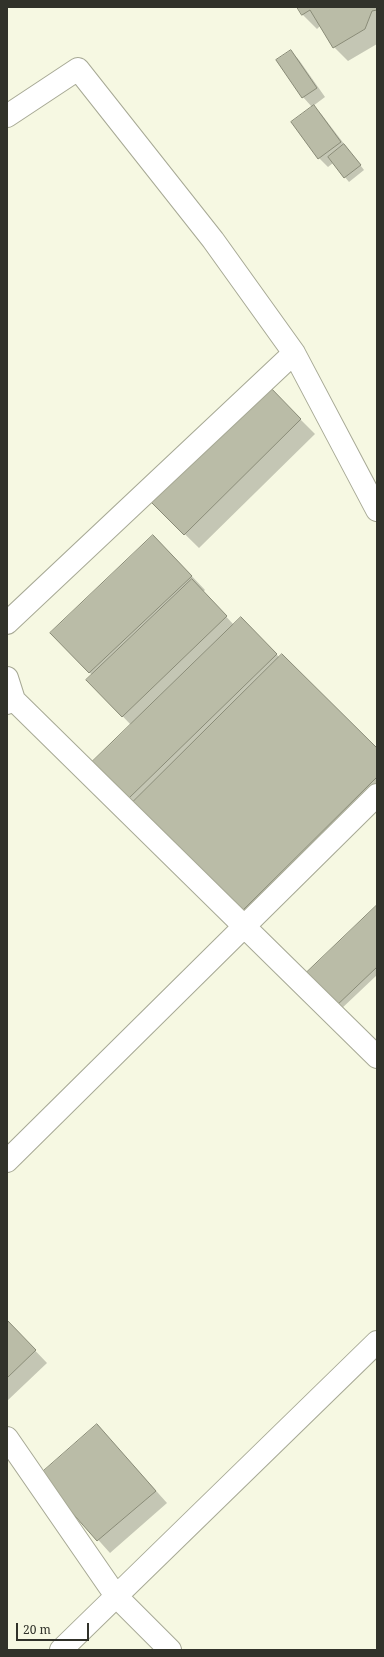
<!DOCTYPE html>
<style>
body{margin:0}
#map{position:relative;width:384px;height:1657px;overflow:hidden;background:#f6f8e2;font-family:"Noto Serif",serif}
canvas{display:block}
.frame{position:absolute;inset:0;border:8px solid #31322a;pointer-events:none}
.scale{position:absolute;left:16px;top:1623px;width:73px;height:18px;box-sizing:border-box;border:2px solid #31322a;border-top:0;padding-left:5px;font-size:12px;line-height:14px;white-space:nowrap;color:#31322a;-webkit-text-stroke:3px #f6f8e2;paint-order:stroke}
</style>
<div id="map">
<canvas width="384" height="1657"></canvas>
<div class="frame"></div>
<div class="scale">20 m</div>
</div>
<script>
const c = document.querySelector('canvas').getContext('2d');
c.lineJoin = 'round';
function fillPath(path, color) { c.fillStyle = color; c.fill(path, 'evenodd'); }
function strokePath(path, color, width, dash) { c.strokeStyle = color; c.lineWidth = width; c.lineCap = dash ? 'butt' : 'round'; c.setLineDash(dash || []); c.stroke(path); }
fillPath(new Path2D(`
 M298,7H377V44L348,61L334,47L320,26L317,29L303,15Z
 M291,51L299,60L325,97L313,106L322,115L364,170L349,182L333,163L328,167L319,158L312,107L303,97L277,60Z
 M268,387L315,434L199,548L151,501Z
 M167,550L205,590L203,592L234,625L241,618L280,658L377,750V805L255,926L93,762L131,725L88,680L93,676L51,633Z
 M377,907V975L339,1011L305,976Z
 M7,1321L47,1363L7,1401Z
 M97,1425L167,1503L110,1553L40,1475Z`), '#0003');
const building = new Path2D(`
 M297,7H377V10L372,11L365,29L333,48L310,10L302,15Z
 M291,50L317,88L302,98L276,60Z
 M314,105L341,142L318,159L291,122Z
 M344,144L361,165L344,178L328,157Z
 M268,385L301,419L184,535L150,501Z
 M153,535L192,576L89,673L50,633Z
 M192,579L227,616L122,717L86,680Z
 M241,617L277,654L128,799L92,762Z
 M282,654L377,748V777L240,913L131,804Z
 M377,905V967L334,1008L303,976Z
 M7,1320L36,1350L7,1378Z
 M97,1424L156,1491L97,1541L39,1475Z`);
fillPath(building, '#babca7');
strokePath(building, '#898b77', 1);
const minor = new Path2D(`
 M7,116L78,69L213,240L294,353L377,510
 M7,623L294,353
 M7,678L14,700
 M7,703L14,700L377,1057
 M7,1161L377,795
 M7,1438L116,1596L170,1650
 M61,1650L377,1342`);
strokePath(minor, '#a7a995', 24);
strokePath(minor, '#fff', 22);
</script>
